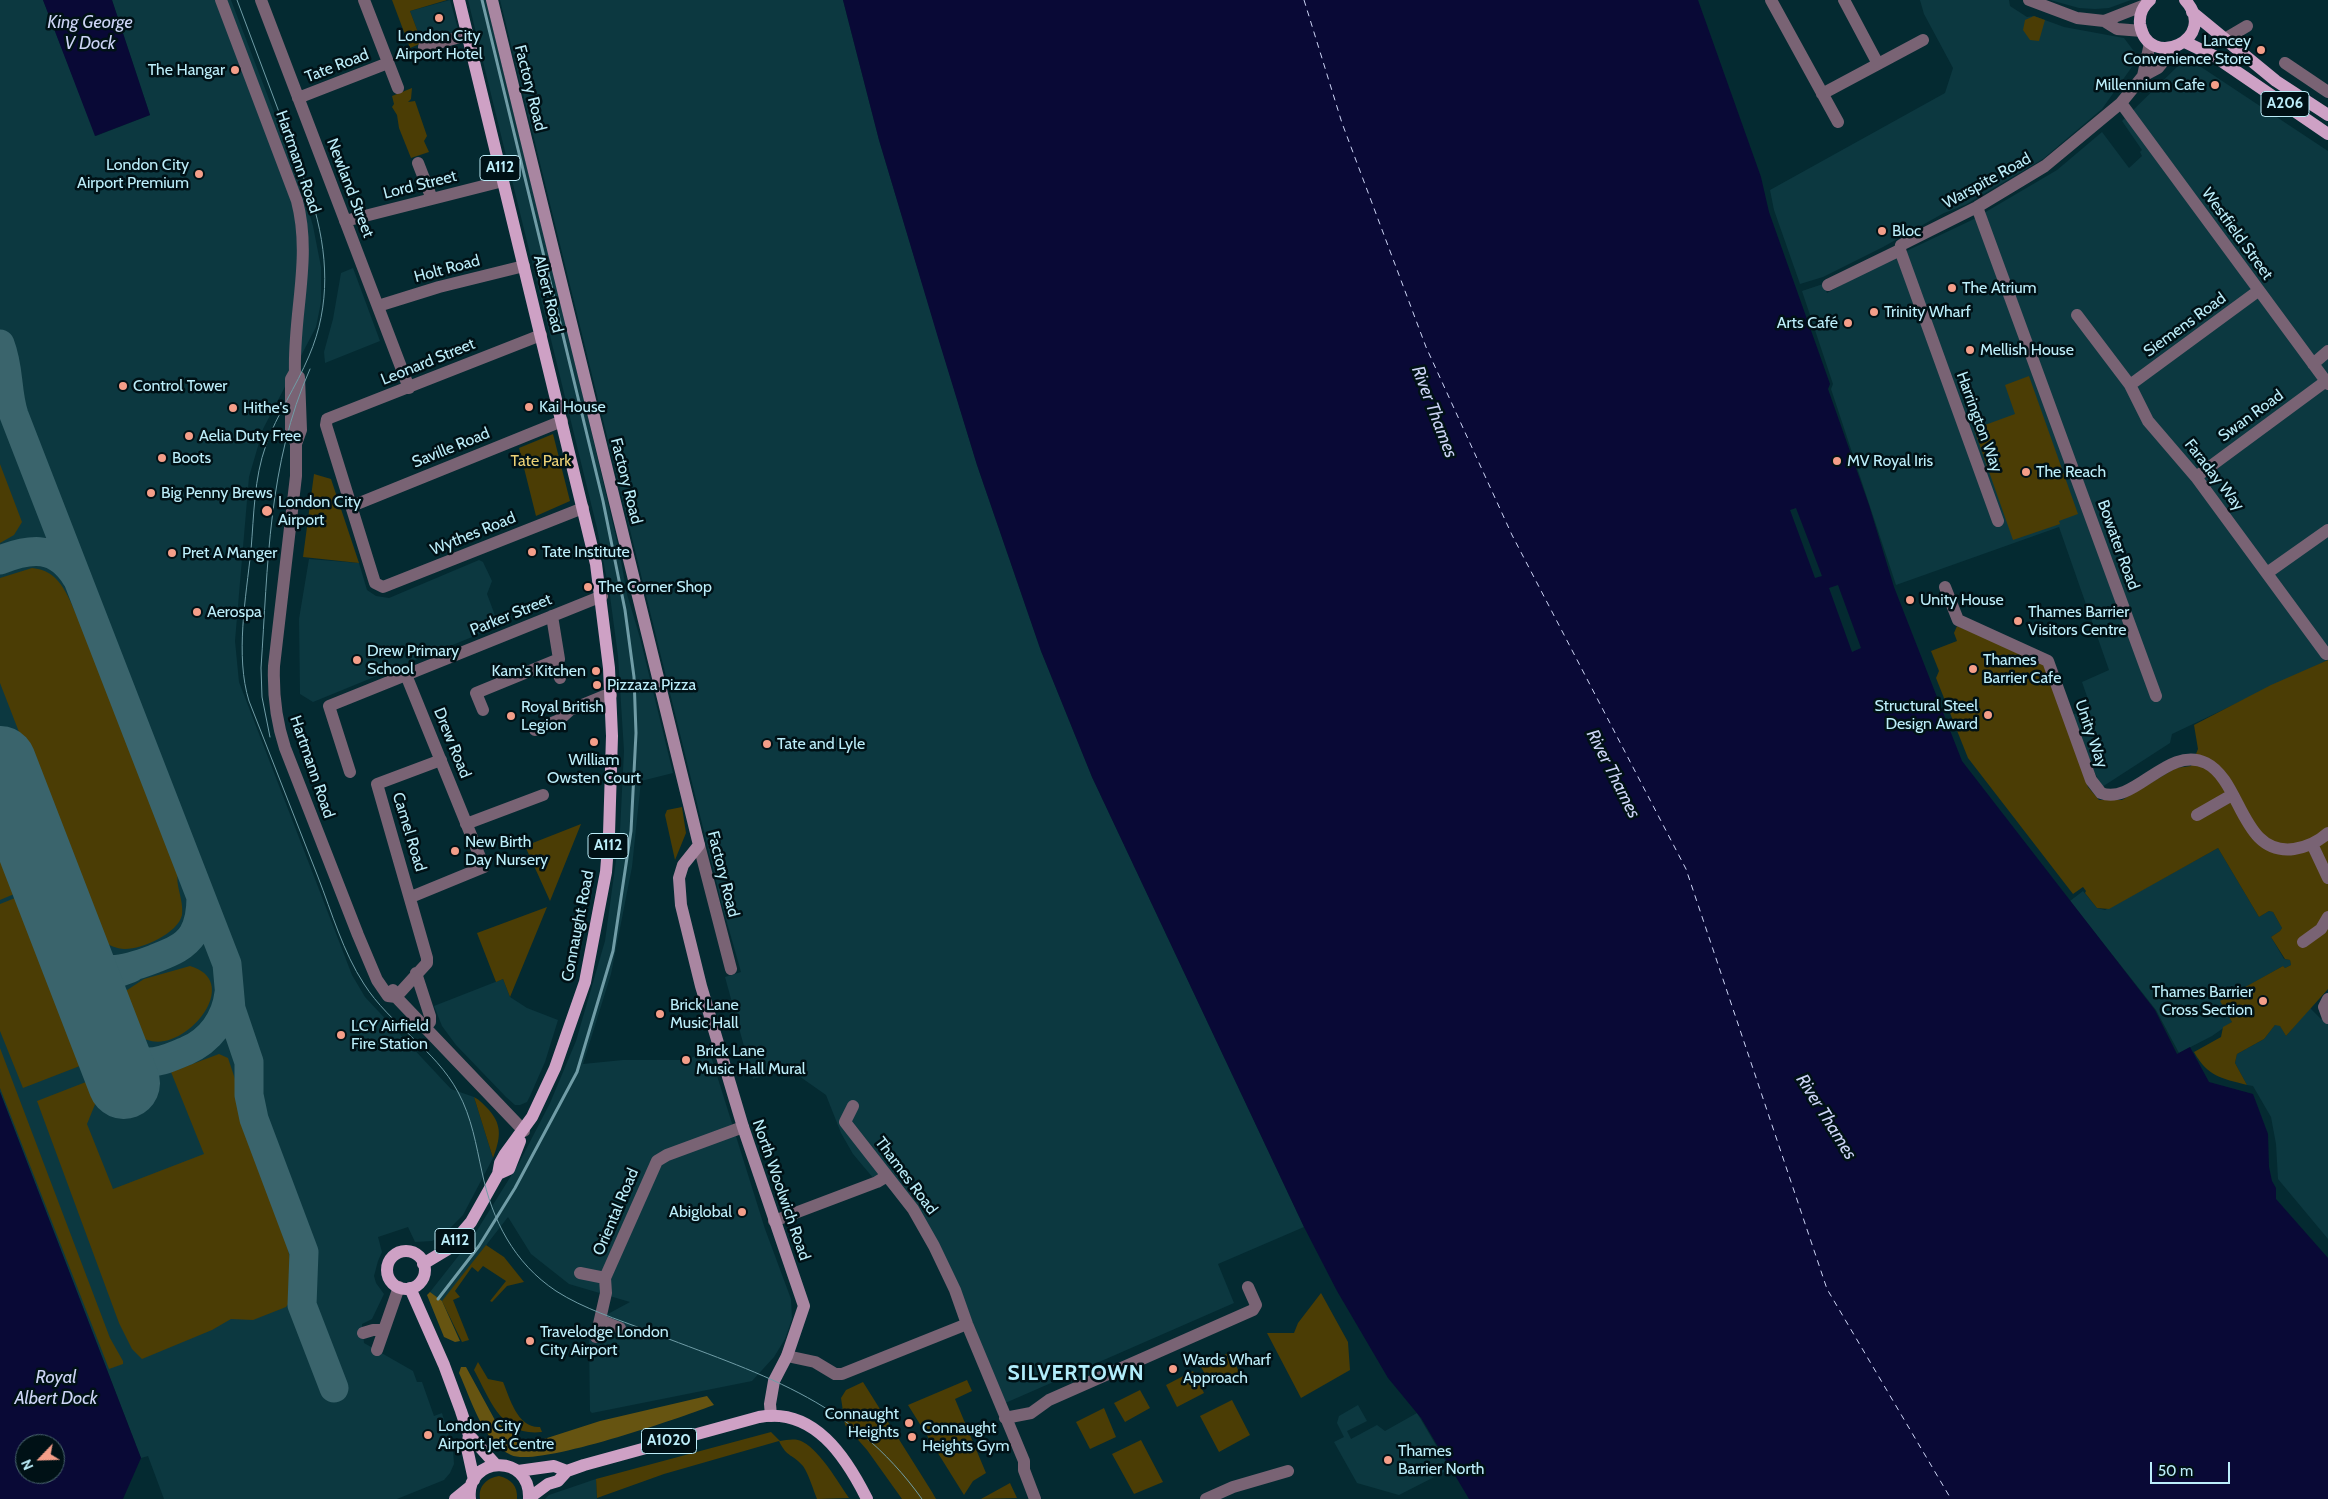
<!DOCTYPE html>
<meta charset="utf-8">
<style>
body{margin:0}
#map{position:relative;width:2328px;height:1499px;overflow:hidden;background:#042a31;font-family:Cabin,sans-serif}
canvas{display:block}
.north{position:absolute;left:15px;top:1434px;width:50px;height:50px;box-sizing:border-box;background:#001116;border:1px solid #4b6971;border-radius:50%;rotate:246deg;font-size:14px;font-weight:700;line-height:20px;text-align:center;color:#bceefa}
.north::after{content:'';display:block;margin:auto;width:18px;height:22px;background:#f49e89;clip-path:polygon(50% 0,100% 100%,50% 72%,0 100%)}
.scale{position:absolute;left:2150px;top:1462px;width:80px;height:22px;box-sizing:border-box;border:2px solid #bceefa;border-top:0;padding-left:6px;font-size:15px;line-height:18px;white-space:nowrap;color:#bceefa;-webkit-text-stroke:4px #001116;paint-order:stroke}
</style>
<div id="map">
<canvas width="2328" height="1499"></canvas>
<div class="north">N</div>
<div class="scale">50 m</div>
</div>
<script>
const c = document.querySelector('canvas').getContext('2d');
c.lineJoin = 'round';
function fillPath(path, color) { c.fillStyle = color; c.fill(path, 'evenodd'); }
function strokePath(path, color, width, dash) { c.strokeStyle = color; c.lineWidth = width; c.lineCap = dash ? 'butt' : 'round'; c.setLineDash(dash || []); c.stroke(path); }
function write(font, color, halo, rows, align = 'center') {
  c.font = font + ' Cabin,sans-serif'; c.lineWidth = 5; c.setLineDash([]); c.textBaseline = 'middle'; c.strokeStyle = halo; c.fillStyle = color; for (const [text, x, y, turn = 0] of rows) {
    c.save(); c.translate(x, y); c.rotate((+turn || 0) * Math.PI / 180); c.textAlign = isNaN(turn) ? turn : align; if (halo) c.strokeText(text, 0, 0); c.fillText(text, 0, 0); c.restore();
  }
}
fillPath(new Path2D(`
 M0,0H43L96,136L150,115L112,0H231L300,180L313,226L321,267V302L316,327L263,429L249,477L235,641L239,682L352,975L365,997L451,1089L474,1097L493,1158L463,1215L442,1236L432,1241L415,1242L408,1227L378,1237L382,1252L378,1261L374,1276L376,1283L384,1294L372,1319L362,1324L364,1343L413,1371L417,1382H422L434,1416L442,1413L453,1450L454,1464L450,1473L444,1480L397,1499H164L148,1456L141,1458L0,1092Z
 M450,0L458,29L456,32L422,43L410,11Z
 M468,0H486L577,370L619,550L627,594L640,638L673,773L641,781L632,867L611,974L583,1064L623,1060H686L709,1050L765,1229L791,1299L792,1319L785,1339L774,1357L752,1381L592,1413L590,1411L589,1341L593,1322L630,1302L569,1284L531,1254L508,1217L442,1302L430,1292L471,1240L519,1163L550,1103L576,1041L605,941L620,831L624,751L618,656L610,596L597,528Z
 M500,0H843L879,140L977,465L1041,651L1092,777L1304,1227L1218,1264L1234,1303L1003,1404L929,1230L883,1182L874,1179L853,1154L841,1133L826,1095L789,1069L753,1079L725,977L741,972L722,905Z
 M1920,0H2009L2010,6L2027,17L2034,16L2064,27L2124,38L2136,54L2134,64L2102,109L2043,159L1965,205L1944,213L1883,247L1823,277L1800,284L1774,210L1770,190L1945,93L1953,68L1924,14Z
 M2050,0H2131L2109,8L2095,9L2079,8Z
 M2192,61L2328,151V660L2172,734L2170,743L2102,787L2090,763L2072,715L2091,708L2082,682L2109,670L2059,527L1896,585L1831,389L1833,384L1802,291L1823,284L1827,293L1879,264L1972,220L2057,170L2102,132L2129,168L2142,156L2140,152L2142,150L2122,121L2182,62Z
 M353,268L380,341L325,363L324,352L333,319L341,273Z
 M309,559L359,563L367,590L376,596L389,598L479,560L483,562L492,581L487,594L499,626L313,702L300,694L299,619Z
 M2218,848L2259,917L2269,911L2273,912L2282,928L2280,931L2271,937L2284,959L2290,960L2291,965L2285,968L2283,966L2221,1001L2232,1022L2212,1036L2179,1053L2156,1010L2070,901L2083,891L2097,908L2105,910Z
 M503,979L510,997L527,1008L558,1020L545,1062L530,1096L527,1102L520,1105H515L506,1097L456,1045L442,1026L434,1006Z
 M2310,1008L2321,1019L2328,1012V1239L2278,1179L2276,1144L2271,1117L2253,1086L2247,1085L2235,1063L2237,1054L2264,1039L2275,1025H2280L2286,1036Z
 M1358,1405L1367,1421L1347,1431L1351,1439L1377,1425L1385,1431L1417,1413L1450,1469L1399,1495L1357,1483L1334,1442L1344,1437L1337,1423L1339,1416Z
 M596,1479L597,1499H545L549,1495Z`), '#0c3840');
fillPath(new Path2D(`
 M392,0H447L410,11L422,43L410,48Z
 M2034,16L2045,20L2039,41L2030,40L2023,30L2025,20Z
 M412,88L411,99L408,102L415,101L427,136L424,141L429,152L411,158L399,128L397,115L392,107L394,104L392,96Z
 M2029,376L2078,514L2059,521L2060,524L2013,540L1974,429L2015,414L2005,385Z
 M553,434L570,501L536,516L519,448Z
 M0,464L22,522L14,535L0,543Z
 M314,474L331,479L359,563L303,557Z
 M32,568C59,570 67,594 77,616L79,615L178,874C175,884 184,901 182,915C178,933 143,949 125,949C116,949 108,944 100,941L0,683V578Z
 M1957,626L2043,662L2088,787L2099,800H2122L2176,768L2191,766L2198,749L2194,725L2271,685L2328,660V989L2286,1036L2280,1026L2275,1025L2264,1039L2237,1054L2235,1063L2247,1085C2221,1078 2208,1077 2194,1052L2221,1037L2223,1027L2232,1022L2220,1001L2283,966L2285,968L2291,965L2290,960L2285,959L2271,937L2280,931L2282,928L2273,912L2269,911L2259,917L2218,848L2109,909L2097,908L2085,893L2086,891L2083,887L2073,894L1968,758L1936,678L1939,671L1931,651L1957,641L1954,633Z
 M682,807L686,833L675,860L665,815L667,810Z
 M581,824L550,901L525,846Z
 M0,843L19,892L0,900Z
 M20,896L85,1064L23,1088L0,1031V904Z
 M547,907L510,997L503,979L496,982L477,933Z
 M190,966C250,983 172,1069 137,1033C129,1025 126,1005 121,994L144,979Z
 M0,1048L110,1338L123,1361V1364L109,1369L0,1088Z
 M219,1054L228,1058L235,1079V1089L246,1133L287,1241L290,1261L288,1304L286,1307L253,1320L231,1319L212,1330L142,1359L132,1349L119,1323L37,1101L91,1080L98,1097L87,1124L113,1189L204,1154L171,1072Z
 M474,1097C480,1100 484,1105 489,1110C503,1126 500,1139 493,1158Z
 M486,1245L504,1257L524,1282L507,1286L492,1302L490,1301L506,1281L483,1266L478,1272L472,1267L455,1291L460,1297L453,1300L469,1340L462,1342L442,1301Z
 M1321,1293L1348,1342L1350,1370L1301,1398L1267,1333H1294L1298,1323Z
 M1230,1352L1239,1372L1211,1385L1201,1367Z
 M478,1362L488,1379L503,1382C510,1398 517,1428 540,1427L542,1432C501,1437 490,1399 474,1370Z
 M1193,1371L1204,1393L1177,1407L1166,1385Z
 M967,1380L972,1391L955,1399L986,1473L973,1481L964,1495L908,1405Z
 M863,1382L932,1492L936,1499H902L867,1450L845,1425L841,1398L846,1390Z
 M1140,1390L1150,1408L1125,1422L1114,1403Z
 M1232,1400L1250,1435L1219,1452L1200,1416Z
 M1104,1408L1116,1437L1090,1449L1076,1422Z
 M771,1432L780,1441C787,1440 796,1438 803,1442C821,1452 838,1482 849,1498L817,1499C813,1489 809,1475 803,1466C793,1454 787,1458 779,1441L664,1474L597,1498L596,1479Z
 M1141,1440L1163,1482L1134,1494L1112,1454Z
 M499,1476C511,1479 518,1486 517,1499H480C478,1486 487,1478 499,1476Z
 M1010,1483L1017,1498L981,1499Z`), '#4b3d05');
fillPath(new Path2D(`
 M430,1292L442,1301L460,1341L455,1342L444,1337L427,1295Z
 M461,1367H466L496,1422L524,1442L544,1439L600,1421L707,1396L714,1405C682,1417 537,1468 511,1455C483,1442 471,1399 459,1373Z`), '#665411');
fillPath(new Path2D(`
 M43,0H112L150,115L95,136Z
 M843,0H1698L1761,177L1769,212L1830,384L1828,389L1869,505L1894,587L1962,761L2155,1010L2177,1054L2190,1047L2209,1082L2253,1094L2268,1134L2269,1167L2272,1181L2276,1188V1199L2328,1258V1499H1469L1421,1418L1388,1378L1337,1291L1304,1227L1092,777L1041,651L977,465L939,341L879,140Z
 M0,1092L141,1458L123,1499H0ZM25,1444H55V1474H25Z`), '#090936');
fillPath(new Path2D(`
 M1796,508L1822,576L1815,578L1790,510Z
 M1838,585L1861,648L1852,652L1829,588Z`), '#042a31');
strokePath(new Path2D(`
 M1304,0L1342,123L1426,347L1512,535L1686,869L1827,1289L1951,1499`), '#ccd4f5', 1, [6, 5]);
strokePath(new Path2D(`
 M0,344C10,370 6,390 14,415L227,964L231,1009L249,1062V1095L254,1119L304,1252L302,1305L334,1388
 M0,560C31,548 56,545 76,577
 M69,942C95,978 117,973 154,959C169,953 184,948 193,934C200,922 201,910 201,897
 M131,968C119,972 106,976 100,988C85,1018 116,1059 146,1062C160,1063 173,1056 186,1051C210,1041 226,1019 229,993`), '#3a646c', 29);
strokePath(new Path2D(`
 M0,762L124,1083`), '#3a646c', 72);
strokePath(new Path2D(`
 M221,0L297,201C312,258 293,314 295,372L291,379V430L296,444V476L274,666C273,694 276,721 285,748L358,935L377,980L388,996L396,997
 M261,0L409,388
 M364,0L398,88
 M1771,0L1838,122
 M1844,0L1878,64
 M2029,0L2077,18L2104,21L2117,29L2142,31
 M2104,21L2145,5
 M2225,39L2247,26
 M424,47L467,35
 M2285,63L2328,92
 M2143,76L2150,43
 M1822,94L1923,40
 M298,98L388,63
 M2121,103L2328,384
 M418,163L432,199
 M1977,207L2156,696
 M345,221L503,181
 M1900,250L1901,245L1977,207L2045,166L2121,103L2143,76L2158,68L2174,48
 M1900,250L1998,521
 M1828,285L1900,250
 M378,306L439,287L524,266
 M2077,315L2130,385L2148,421L2196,477L2326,654
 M541,335L327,419L326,425L375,583L383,587L583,508
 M2313,364L2328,351
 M2130,385L2258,291
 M296,444L301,430L299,377
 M2196,477L2326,381
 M352,506L562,421
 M2267,573L2328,530
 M1945,587L1958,620L2048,661L2091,780L2101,793C2134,806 2168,744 2206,763C2242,781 2241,856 2294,849C2307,847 2318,842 2328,833
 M554,662L560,678
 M406,675L484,867L411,897
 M483,710L476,693L559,659L552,616
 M535,730L559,720L570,710L604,696L611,695
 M350,772L329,706L602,596
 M2197,815L2232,795
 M466,824L543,795
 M2312,844L2328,878
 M699,845L731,969
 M2303,942L2321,929L2328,917
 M416,973L430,1016V1022L425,1028
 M393,990L396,997L524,1131
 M396,997L427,963V958L377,784L441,760
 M2328,999L2324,1007L2328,1018
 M853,1106L845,1122L913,1209L934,1246L955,1290L967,1324L1024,1461V1470L1035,1499
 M774,1221L877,1182L887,1176
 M580,1273L605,1278
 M600,1320L620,1328
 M363,1333L373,1330H383
 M596,1337L606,1293L605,1278L657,1161L667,1155L743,1127
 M377,1350L399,1287
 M787,1356L815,1362L835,1374H842L967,1324
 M1005,1418L1031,1413L1049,1400L1253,1310L1256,1305L1248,1287
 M1206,1499L1233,1487L1288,1471`), '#796374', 12);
strokePath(new Path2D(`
 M492,0L699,845L683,865L679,878L681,905L701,986L743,1127L804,1306L787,1356L774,1381L770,1404L771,1416`), '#a986a1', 12);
strokePath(new Path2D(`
 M2150,0C2143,6 2139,15 2140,24C2147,72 2221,39 2185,0
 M2192,12L2276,81L2328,115
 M2185,42L2214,56L2328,134
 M498,1174L509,1169L520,1141
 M387 1270a19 19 0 1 1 38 0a19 19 0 1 1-38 0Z
 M423,1264L448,1249L471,1222L498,1174L500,1163L505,1154L532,1117L555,1068L585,982L606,872L609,834L612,736L609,668L596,564L459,0
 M410,1288L444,1365L461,1411L469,1435L467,1448L474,1480
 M469,1435L496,1465
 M518,1471L554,1466L567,1471
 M529,1498L548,1484L558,1481L567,1471L584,1465L759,1417C814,1407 846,1457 867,1499
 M455,1499L471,1486
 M470,1499C465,1456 531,1452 529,1499`), '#cea1c5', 12);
strokePath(new Path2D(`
 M237,0L312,200C328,253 331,305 309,356C296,387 277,414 266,445C254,478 254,515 251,550C246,597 235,656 249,701C272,760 295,818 318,877C332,913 343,952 364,984C390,1025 435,1049 458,1092C472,1118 476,1145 482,1172C492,1220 514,1263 556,1291C584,1309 617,1319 648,1331C758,1374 849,1397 922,1499
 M270,737L262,697L261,668C268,566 268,463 310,369`), '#709da7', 1);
strokePath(new Path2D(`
 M438,1299L479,1246L515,1188L577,1072L613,951L631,831L636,733L634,677L625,610L603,501L482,0`), '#709da7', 3);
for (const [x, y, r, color] of [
 [439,18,5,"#f49e89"],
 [2261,50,5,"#f49e89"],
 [235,70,5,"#f49e89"],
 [2215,85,5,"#f49e89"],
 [199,174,5,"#f49e89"],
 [1882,231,5,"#f49e89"],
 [1952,288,5,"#f49e89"],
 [1874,312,5,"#f49e89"],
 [1848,323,5,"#f49e89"],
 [1970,350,5,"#f49e89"],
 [123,386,5,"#f49e89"],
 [529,407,5,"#f49e89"],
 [233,408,5,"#f49e89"],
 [189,436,5,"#f49e89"],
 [162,458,5,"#f49e89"],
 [1837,461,5,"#f49e89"],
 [2026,472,5,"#f49e89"],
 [151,493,5,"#f49e89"],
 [267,511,6,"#f49e89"],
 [532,552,5,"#f49e89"],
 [172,553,5,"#f49e89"],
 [588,587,5,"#f49e89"],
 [1910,600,5,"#f49e89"],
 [197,612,5,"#f49e89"],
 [2018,621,5,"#f49e89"],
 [357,660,5,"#f49e89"],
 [1973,669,5,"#f49e89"],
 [596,671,5,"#f49e89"],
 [597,685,5,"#f49e89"],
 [1988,715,5,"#f49e89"],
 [511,716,5,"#f49e89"],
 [594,742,5,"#f49e89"],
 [767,744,5,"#f49e89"],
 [455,851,5,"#f49e89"],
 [2263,1001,5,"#f49e89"],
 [660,1014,5,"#f49e89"],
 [341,1035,5,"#f49e89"],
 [686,1060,5,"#f49e89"],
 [742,1212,5,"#f49e89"],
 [530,1341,5,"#f49e89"],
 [1173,1369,5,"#f49e89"],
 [909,1423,5,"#f49e89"],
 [428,1435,5,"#f49e89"],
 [912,1437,5,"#f49e89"],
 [1388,1460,5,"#f49e89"]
]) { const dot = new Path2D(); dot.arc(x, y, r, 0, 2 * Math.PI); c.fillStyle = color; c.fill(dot); strokePath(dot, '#001116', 2); }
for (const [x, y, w] of [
 [2285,104,48],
 [500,168,40],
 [608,846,40],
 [455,1241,40],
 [669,1441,55]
]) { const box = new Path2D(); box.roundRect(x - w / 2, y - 12.5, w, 25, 4); c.fillStyle = '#001116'; c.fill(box); strokePath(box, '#bceefa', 1); }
write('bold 15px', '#bceefa', null, [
 ["A206",2285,104],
 ["A112",500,168],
 ["A112",608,846],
 ["A112",455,1241],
 ["A1020",669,1441]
]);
write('16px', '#bceefa', '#001116', [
 ["London City",439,36,"center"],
 ["Airport Hotel",439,54,"center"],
 ["Lancey",2251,41,"right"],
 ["Convenience Store",2251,59,"right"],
 ["The Hangar",225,70,"right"],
 ["Millennium Cafe",2205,85,"right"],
 ["London City",189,165,"right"],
 ["Airport Premium",189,183,"right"],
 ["Bloc",1892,231],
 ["The Atrium",1962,288],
 ["Trinity Wharf",1884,312],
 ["Arts Café",1838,323,"right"],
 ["Mellish House",1980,350],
 ["Control Tower",133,386],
 ["Kai House",539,407],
 ["Hithe's",243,408],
 ["Aelia Duty Free",199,436],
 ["Boots",172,458],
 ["MV Royal Iris",1847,461],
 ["The Reach",2036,472],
 ["Big Penny Brews",161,493],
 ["London City",278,502],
 ["Airport",278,520],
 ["Tate Institute",542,552],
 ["Pret A Manger",182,553],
 ["The Corner Shop",598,587],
 ["Unity House",1920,600],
 ["Aerospa",207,612],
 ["Thames Barrier",2028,612],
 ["Visitors Centre",2028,630],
 ["Drew Primary",367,651],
 ["School",367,669],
 ["Thames",1983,660],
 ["Barrier Cafe",1983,678],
 ["Kam's Kitchen",586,671,"right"],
 ["Pizzaza Pizza",607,685],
 ["Structural Steel",1978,706,"right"],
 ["Design Award",1978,724,"right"],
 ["Royal British",521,707],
 ["Legion",521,725],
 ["Tate and Lyle",777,744],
 ["William",594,760,"center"],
 ["Owsten Court",594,778,"center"],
 ["New Birth",465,842],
 ["Day Nursery",465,860],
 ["Thames Barrier",2253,992,"right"],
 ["Cross Section",2253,1010,"right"],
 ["Brick Lane",670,1005],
 ["Music Hall",670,1023],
 ["LCY Airfield",351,1026],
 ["Fire Station",351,1044],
 ["Brick Lane",696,1051],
 ["Music Hall Mural",696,1069],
 ["Abiglobal",732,1212,"right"],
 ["Travelodge London",540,1332],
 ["City Airport",540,1350],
 ["Wards Wharf",1183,1360],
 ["Approach",1183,1378],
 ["Connaught",899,1414,"right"],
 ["Heights",899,1432,"right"],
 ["London City",438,1426],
 ["Airport Jet Centre",438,1444],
 ["Connaught",922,1428],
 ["Heights Gym",922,1446],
 ["Thames",1398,1451],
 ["Barrier North",1398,1469]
], 'left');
write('16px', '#bceefa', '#001116', [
 ["Tate Road",337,66,-21],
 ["Factory Road",530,88,76],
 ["Hartmann Road",298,162,71],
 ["Warspite Road",1987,181,-29],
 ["Lord Street",420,185,-14],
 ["Newland Street",350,188,69],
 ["Westfield Street",2237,234,54],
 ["Holt Road",447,269,-15],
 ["Albert Road",548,294,76],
 ["Siemens Road",2185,325,-36],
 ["Leonard Street",428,362,-22],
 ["Swan Road",2251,416,-36],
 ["Harrington Way",1979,422,70],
 ["Saville Road",451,448,-22],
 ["Faraday Way",2214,475,52],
 ["Factory Road",626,481,76],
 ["Wythes Road",473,534,-22],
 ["Bowater Road",2118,545,70],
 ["Parker Street",511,615,-22],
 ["Unity Way",2091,734,71],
 ["Drew Road",452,743,68],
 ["Hartmann Road",312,767,71],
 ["Camel Road",409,832,73],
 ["Factory Road",723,874,76],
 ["Connaught Road",578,926,-79],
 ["Thames Road",906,1176,53],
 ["North Woolwich Road",781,1190,71],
 ["Oriental Road",616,1212,-67]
]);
write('16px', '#ebd176', '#001116', [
 ["Tate Park",541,461]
]);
write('italic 18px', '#ccd4f5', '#001116', [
 ["King George",90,23],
 ["V Dock",90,44],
 ["River Thames",1434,412,69],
 ["River Thames",1613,774,63],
 ["River Thames",1826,1117,58],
 ["Royal",56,1378],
 ["Albert Dock",56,1399]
]);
c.letterSpacing = '1px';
write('bold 21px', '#b1edfb', '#001116', [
 ["SILVERTOWN",1076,1374]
]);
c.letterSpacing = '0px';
</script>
